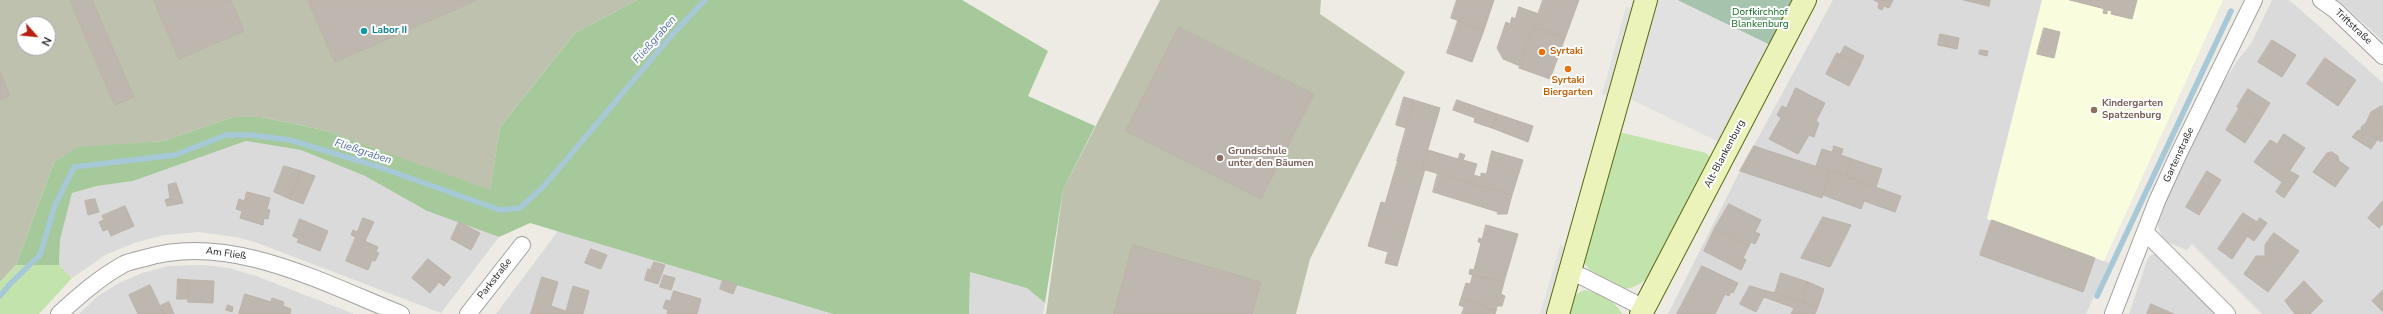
<!DOCTYPE html>
<meta charset="utf-8">
<style>
body{margin:0}
#map{position:relative;width:2383px;height:314px;overflow:hidden;background:#edebe3;font-family:"Nunito Sans",sans-serif}
canvas{display:block}
.north{position:absolute;left:16px;top:16px;width:40px;height:40px;box-sizing:border-box;background:#fff;border:1px solid #a5a5a5;border-radius:50%;rotate:117deg;font-size:11px;font-weight:700;line-height:16px;text-align:center;color:#1d1d1d}
.north::after{content:'';display:block;margin:auto;width:14px;height:18px;background:#b82011;clip-path:polygon(50% 0,100% 100%,50% 72%,0 100%)}
</style>
<div id="map">
<canvas width="2383" height="314"></canvas>
<div class="north">N</div>
</div>
<script>
const c = document.querySelector('canvas').getContext('2d');
c.lineJoin = 'round';
function fillPath(path, color) { c.fillStyle = color; c.fill(path, 'evenodd'); }
function strokePath(path, color, width, dash) { c.strokeStyle = color; c.lineWidth = width; c.lineCap = dash ? 'butt' : 'round'; c.setLineDash(dash || []); c.stroke(path); }
function write(font, color, halo, rows, align = 'center') {
  c.font = font + ' "Nunito Sans",sans-serif'; c.lineWidth = 4; c.setLineDash([]); c.textBaseline = 'middle'; c.strokeStyle = halo; c.fillStyle = color; for (const [text, x, y, turn = 0] of rows) {
    c.save(); c.translate(x, y); c.rotate((+turn || 0) * Math.PI / 180); c.textAlign = isNaN(turn) ? turn : align; if (halo) c.strokeText(text, 0, 0); c.fillText(text, 0, 0); c.restore();
  }
}
fillPath(new Path2D(`
 M1833,0H2042L1987,219L2109,263L2086,314H1668L1740,171Z
 M2272,0H2288L2294,4L2383,83V314H2262L2192,244L2187,250L2167,242L2161,235L2158,225L2159,212L2205,113L2237,61L2251,44Z
 M2336,0H2383V41L2347,8Z
 M246,141L301,150L365,176L427,211L499,237L441,313L255,242L235,237L199,232L164,235L134,243L107,254L72,278L59,265L60,240L72,193L97,186L133,181Z
 M558,231L756,290L833,314H496Z
 M2155,254L2162,257L2219,314H2129L2147,260L2150,256Z
 M203,265L228,268L256,276L354,314H79L98,296L119,283L142,273L169,266Z
 M970,272L1028,288L1045,303L1043,314H969Z`), '#dadada');
fillPath(new Path2D(`
 M2042,0H2223L2104,261L1987,219Z`), '#f9fcdd');
fillPath(new Path2D(`
 M0,0H637L575,33L500,127L490,191L328,131L261,117H233L163,141L78,148L54,162L16,265L0,282ZM24,24H48V48H24Z
 M1160,0H1321L1320,14L1405,72L1310,259L1296,314H1046L1063,190Z`), '#bfc1af');
fillPath(new Path2D(`
 M1619,132L1706,153L1710,157L1646,279C1640,284 1631,290 1623,288C1609,285 1590,274 1584,262Z
 M16,265H59L72,278L39,314H0V282Z
 M1584,290C1599,293 1615,300 1622,314H1565L1571,297Z`), '#c3e3ad');
fillPath(new Path2D(`
 M637,0H962L1048,51L1028,96L1095,126L1063,190L1045,303L1027,288L970,272L969,314H833L530,223L499,237L427,211L365,176L301,150L246,141L133,181L97,186L72,193L60,240L59,265H16L54,162L78,147L163,141L233,117H261L328,131L490,190L500,127L575,33Z`), '#a5c99b');
fillPath(new Path2D(`
 M1677,0H1792L1770,45Z`), '#a6c4ad');
fillPath(new Path2D(`
 M1654,0H1677L1770,45L1719,142L1626,97Z
 M1626,7L1632,8L1607,96L1602,94Z
 M1560,245L1565,247L1546,314H1540Z`), '#e1e1e1');
strokePath(new Path2D(`
 M0,296L10,284L40,255L55,205L74,167L175,155L226,135H251L290,140L376,166L500,210L520,208L544,186L671,36L705,0
 M2097,296L2231,11`), '#a7c8d7', 5.5);
const building = new Path2D(`
 M70,0H92L134,97L115,105Z
 M154,0H231L244,31L179,59Z
 M308,0H477L335,62Z
 M1457,0H1494L1484,30L1451,18Z
 M1543,0H1579L1565,38L1534,27Z
 M1874,0H1893L1889,8L1884,6L1882,10L1878,8L1879,3Z
 M1964,0H1990L1989,6Z
 M2070,0H2137L2132,19L2111,14L2112,11L2107,10V14L2103,13L2104,9Z
 M1519,7L1539,14L1520,66L1503,59L1497,48L1506,22L1510,24L1512,17L1515,19Z
 M1458,21L1484,30L1472,62L1447,53Z
 M1179,27L1314,94L1261,199L1126,131Z
 M1534,27L1565,38L1550,79L1519,68Z
 M2044,28L2060,32L2054,58L2037,54Z
 M1940,34L1959,38L1957,49L1938,45Z
 M2272,40L2296,55L2282,77L2258,62Z
 M1845,46L1864,56L1860,65L1840,55Z
 M1980,50L1988,51L1987,56L1979,54Z
 M1837,53L1860,65L1849,86L1826,74Z
 M2325,58L2356,80L2338,106L2307,84Z
 M0,72L10,95L0,100Z
 M1796,88L1825,103L1816,121L1819,123L1814,137L1809,135L1798,154L1769,139L1781,118L1777,115L1782,106L1786,108Z
 M2248,89L2270,103L2259,121L2237,107Z
 M1404,97L1414,100L1406,128L1396,125Z
 M1414,100L1440,108L1422,169L1397,161Z
 M1457,100L1497,114L1492,128L1474,122L1475,118L1453,110Z
 M2382,106L2383,139L2381,142L2369,133L2362,131L2361,127L2366,123L2371,112Z
 M2239,109L2259,121L2245,143L2226,130Z
 M1497,114L1533,126L1528,142L1492,128Z
 M2361,130L2378,139L2371,149L2352,137L2357,131Z
 M2284,134L2305,148L2282,182L2254,162L2270,140L2277,144Z
 M1754,146L1830,171L1822,198L1740,171Z
 M1834,146L1843,149L1841,155L1852,159L1846,176L1816,166L1822,149L1832,152Z
 M1428,150L1458,159L1460,153L1465,155L1463,160L1477,164L1471,183L1422,169Z
 M1492,151L1523,160L1512,195L1471,183L1473,175L1481,177V173L1486,174Z
 M2332,152L2338,156L2339,161L2349,168L2335,187L2313,172L2327,153Z
 M1852,159L1882,169L1876,187L1846,176Z
 M1398,161L1425,169L1397,266L1385,263L1388,252L1368,246L1381,202L1385,203Z
 M284,166L301,171L290,199L274,192Z
 M301,171L315,176L303,204L290,199Z
 M1830,171L1901,196L1895,212L1864,201L1861,209L1823,195Z
 M2207,171L2221,180L2199,215L2186,207Z
 M2290,171L2299,176L2284,198L2276,192Z
 M1438,173L1512,195L1507,214H1497L1498,212L1433,192Z
 M176,183L183,203L167,206L165,200L170,198L168,185Z
 M247,192L270,198L267,209L270,210L268,219L264,218L263,225L240,218L242,211L236,209L239,199L244,201Z
 M95,199L99,212L88,215L85,201Z
 M2383,201V223L2379,228L2368,218Z
 M1729,204L1761,220L1755,232L1760,234L1755,244L1751,242L1749,246L1715,228Z
 M125,206L134,226L111,236L108,229L103,231L99,222L104,220L102,216Z
 M2243,213L2257,222L2232,259L2218,249Z
 M1823,217L1851,225L1830,267L1801,258Z
 M363,218L374,222L365,241L351,235L353,230L357,232Z
 M2260,218L2267,223L2254,241L2247,236Z
 M300,219L328,231L320,251L297,242L299,239L293,236Z
 M1992,220L2095,258L2083,292L1980,255Z
 M459,222L480,233L471,250L451,239Z
 M1486,225L1518,234L1504,282L1469,274L1470,269L1474,270L1481,243L1478,242L1479,238L1482,239Z
 M1715,228L1749,246L1743,258L1746,260L1741,270L1704,251Z
 M2274,233L2299,251L2268,292L2244,274L2256,256H2265V245Z
 M356,237L378,247L376,252L379,253L375,261L372,260L368,270L346,261Z
 M1133,245L1261,282L1252,314H1114Z
 M591,249L607,255L601,269L585,263Z
 M428,259L451,277L444,286L439,282L430,293L412,278Z
 M654,262L665,265L662,273L651,270Z
 M1702,266L1738,283L1733,293L1731,292L1729,296L1725,294L1715,314H1677Z
 M648,269L662,273L658,284L645,280Z
 M1781,273L1808,282L1802,302L1775,293Z
 M664,275L675,278L671,290L660,287Z
 M1473,275L1504,282L1501,294L1505,296L1502,306H1497L1496,311L1467,300L1464,307L1459,305L1466,283L1470,284Z
 M542,277L558,282L551,306L566,311L573,286L589,291L583,314H531Z
 M178,279L189,280L188,299H177Z
 M189,280L214,281L213,303L188,302Z
 M723,280L737,284L733,294L720,289Z
 M2304,281L2323,301L2310,314H2295L2285,301Z
 M1808,282L1824,289L1818,307L1802,302Z
 M150,285L160,306L164,314H138L129,295Z
 M1750,286L1767,291L1756,312L1740,304Z
 M2383,290V312L2372,301Z
 M674,291L701,299L697,314H667L668,310L663,308L666,300L670,301Z
 M1767,291L1775,293L1818,307L1815,314H1791L1794,308L1764,297Z
 M245,294L271,302L272,298L284,302L283,306L291,309L290,314H239Z
 M1467,300L1496,311L1495,314H1462Z
 M169,302L174,314H164L160,306Z
 M2151,304L2174,314H2147Z
 M228,305L233,307L232,312L226,310Z`);
fillPath(building, '#bdb7b0');
strokePath(building, '#bdb3a7', 1);
const minor = new Path2D(`
 M2321,0L2335,10L2383,56
 M2146,233L2227,314
 M1570,272L1583,277L1644,308
 M59,314C80,295 99,278 124,264C131,261 138,260 145,258C230,232 323,283 401,314
 M468,314L522,245
 M2113,314L2157,201L2178,155L2254,0`);
const secondary = new Path2D(`
 M1558,314L1646,0
 M1641,314L1805,0`);
strokePath(minor, '#a1a1a1', 18);
strokePath(secondary, '#57690e', 24);
strokePath(minor, '#fff', 16);
strokePath(secondary, '#ebf3bb', 22);
for (const [x, y, r, color] of [
 [364,31,4,"#0f9aa8"],
 [1542,52,4,"#e8710a"],
 [1568,69,4,"#e8710a"],
 [2094,110,4,"#8d6e63"],
 [1220,158,4,"#8d6e63"]
]) { const dot = new Path2D(); dot.arc(x, y, r, 0, 2 * Math.PI); c.fillStyle = color; c.fill(dot); strokePath(dot, '#fff', 1.5); }
write('10px', '#157024', '#fff', [
 ["Dorfkirchhof",1760,13],
 ["Blankenburg",1760,25]
]);
write('10px', '#1d1d1d', '#fff', [
 ["Triftstraße",2353,27,43],
 ["Alt-Blankenburg",1725,154,-62],
 ["Gartenstraße",2179,155,-65],
 ["Am Fließ",226,254,8],
 ["Parkstraße",495,279,-52]
]);
write('bold 10px', '#0d838f', '#fff', [
 ["Labor II",372,31]
], 'left');
write('bold 10px', '#c56008', '#fff', [
 ["Syrtaki",1550,52],
 ["Syrtaki",1568,81,"center"],
 ["Biergarten",1568,93,"center"]
], 'left');
write('bold 10px', '#785e54', '#fff', [
 ["Kindergarten",2102,104],
 ["Spatzenburg",2102,116],
 ["Grundschule",1228,152],
 ["unter den Bäumen",1228,164]
], 'left');
write('italic 11px', '#5273a3', '#fff', [
 ["Fließgraben",655,40,-49],
 ["Fließgraben",363,152,18]
]);
</script>
